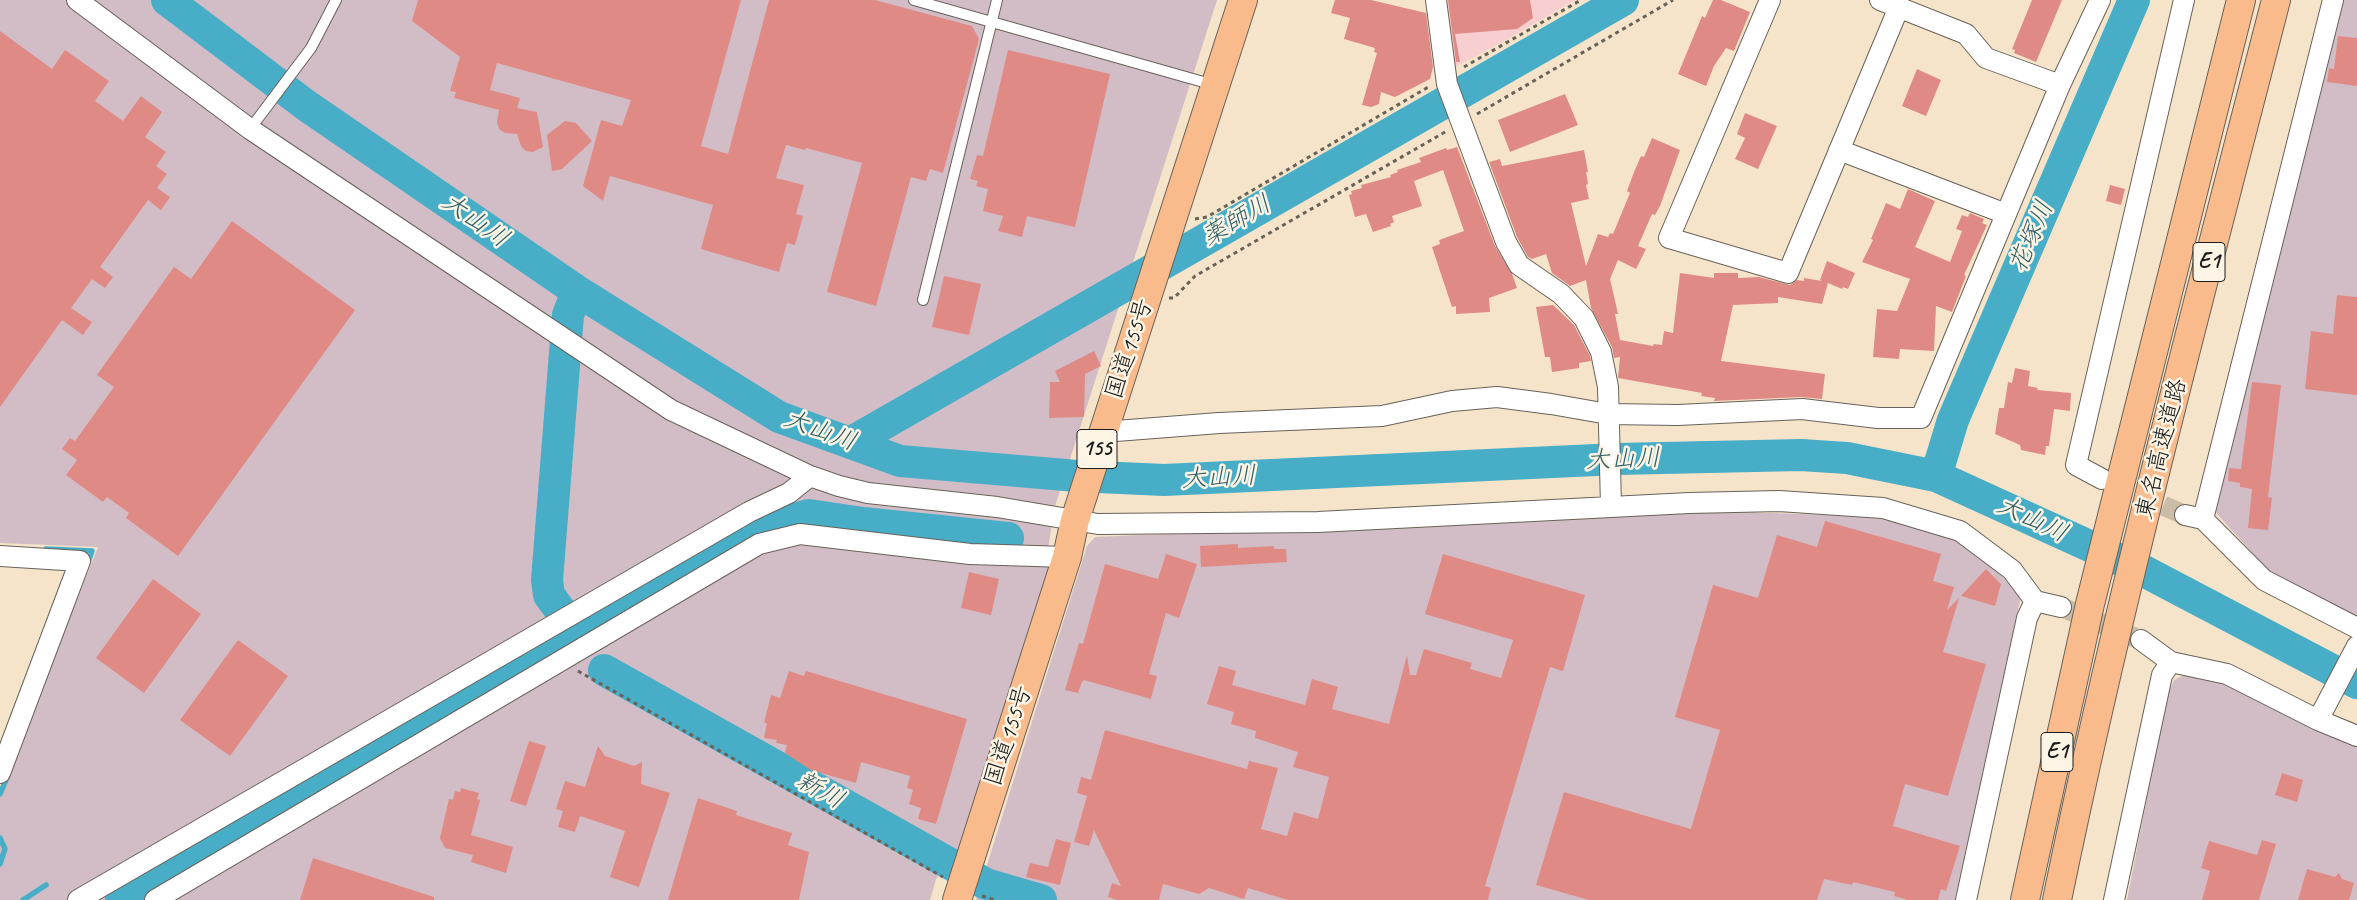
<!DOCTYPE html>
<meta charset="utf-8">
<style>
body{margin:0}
canvas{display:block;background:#f5e4ca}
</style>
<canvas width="2357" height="900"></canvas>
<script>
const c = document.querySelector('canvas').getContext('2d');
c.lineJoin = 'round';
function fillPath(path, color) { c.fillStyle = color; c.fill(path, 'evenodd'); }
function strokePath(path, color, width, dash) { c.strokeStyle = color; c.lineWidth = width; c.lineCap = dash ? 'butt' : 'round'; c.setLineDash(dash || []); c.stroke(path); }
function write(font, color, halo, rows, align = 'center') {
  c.font = font + ' Caveat,"Klee One",sans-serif'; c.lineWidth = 5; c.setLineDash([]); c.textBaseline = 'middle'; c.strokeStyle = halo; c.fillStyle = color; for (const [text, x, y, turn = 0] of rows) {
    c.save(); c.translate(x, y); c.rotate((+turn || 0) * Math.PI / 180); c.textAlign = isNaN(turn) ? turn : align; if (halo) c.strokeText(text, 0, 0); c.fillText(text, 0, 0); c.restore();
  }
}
fillPath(new Path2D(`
 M1439,0H1575L1501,43L1449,70Z`), '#f7cfd1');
fillPath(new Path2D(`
 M0,0H1217L1055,506L1046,561L1051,571L963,845L936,879L930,900H0V791L98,547L0,543Z
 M2340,0H2357V617L2269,571L2217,514L2213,501Z
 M1688,510L1885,517L1957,537L1981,555L2021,596L1955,900H976L1087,546L1095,537L1642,513Z
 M2203,674L2357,742V900H2127L2167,695L2174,680L2184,675Z`), '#d2bdc6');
strokePath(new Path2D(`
 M46,549L92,551L87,565
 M0,794L8,775
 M0,838L5,849L0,864
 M23,900L46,885`), '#48aec7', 5.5);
strokePath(new Path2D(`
 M167,0L307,106L577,291L779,417L900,461L1077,476L1164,480L1617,459L1801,455L1847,458L1936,476L2140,569L2357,683
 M850,443L1623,0
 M1936,476L1953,420L2134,0
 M560,610L549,595L547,580L568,315L577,291
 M604,670L986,884L1041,900
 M121,900L757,529L809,515L863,523L1008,538`), '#48aec7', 32);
fillPath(new Path2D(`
 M418,0H741L701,146L728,154L769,0H875L972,26L979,39L943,173L930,169L926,181L911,177L876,306L827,292L862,163L806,148L805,150L786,145L776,178L804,185L796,214L803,216L795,245L787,243L779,272L701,249L713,205L610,176L603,201L583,186L601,120L622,126L631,100L497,63L490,90L520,98L517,108L537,112L543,147L533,152L526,151L521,146L517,134L505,133L499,129L497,122L499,110L454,98L456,92L450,91L460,57L412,21Z
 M1335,0H1371L1426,13L1433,67L1430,79L1395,97L1381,92L1379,104L1371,107L1362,105L1377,53L1374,52L1375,48L1344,39L1350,18L1331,13Z
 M1448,0H1530L1533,18L1517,29L1455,34L1460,62H1456Z
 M1713,0H1721L1750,12L1734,51L1726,48L1714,66L1706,86L1678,74L1702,16L1705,18Z
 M2032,0H2062L2036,62L2014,53L2015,50L2012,49Z
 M0,31L52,69L65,50L109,81L95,101L123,121L141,96L162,112L145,137L166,152L156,166L167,174L157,188L170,197L161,210L148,200L100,267L113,277L105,288L92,279L71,308L92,322L83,335L62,320L0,407Z
 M2338,36L2357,38V86L2327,82L2329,68L2334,69Z
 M1008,50L1110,74L1075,227L1027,216L1022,237L998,231L1003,216L983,211L988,189L976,186L978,181L970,179L977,155L983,156Z
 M1917,69L1941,80L1926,116L1902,106Z
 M1565,94L1578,125L1510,152L1498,120Z
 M1745,113L1777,126L1758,169L1735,159L1745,138L1737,134Z
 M565,121L576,123L592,141L562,169L552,171L547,135Z
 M1652,138L1680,150L1660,206L1655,215L1652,214L1638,246L1646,249L1636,269L1618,260L1610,279L1618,314H1615L1620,340L1653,346L1654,344L1662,345L1664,331L1673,333L1680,273L1714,278V273H1738V278L1759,277L1790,285L1797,280L1804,281V278L1822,281L1820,280L1827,261L1855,273L1848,289L1843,287L1842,289L1828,283L1822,304L1778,297V303L1733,305L1721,361L1825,374L1822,399L1801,397L1714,401L1715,398L1701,396L1702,393L1618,378L1620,357L1614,358L1612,347L1591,308L1586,280L1570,286L1552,273L1546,254L1532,259L1528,257L1517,237L1489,162L1500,159L1502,166L1584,150L1588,172H1586L1588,184L1586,185L1589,199L1571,203L1586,266L1598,234L1608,237L1610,233L1613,234L1630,193L1627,191L1634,172L1641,156L1644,157Z
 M1457,147L1495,246L1512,274L1517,288L1489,298L1490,312L1456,314V306L1452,307L1432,247L1440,244L1439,240L1464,231L1443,170L1414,181L1422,206L1392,216L1394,222L1390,224L1391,226L1373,232L1366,214L1355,217L1349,195L1352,194L1351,191L1362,188L1361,185L1391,177L1390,175L1398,172L1397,170L1421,162L1419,158L1446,148L1447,150Z
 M2110,185L2125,189L2121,205L2106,201Z
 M1908,189L1935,201L1915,247L1950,262L1962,231L1956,229L1962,215L1968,217L1970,213L1984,219L1982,223L1987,225L1964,275L1966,276L1952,312L1936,306L1934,351L1900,349L1899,359L1873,357L1877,309L1897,311L1910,279L1862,262L1873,240L1871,239L1886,203L1900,209Z
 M232,221L355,310L178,556L126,518L129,513L107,497L103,502L66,475L77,460L62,449L70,438L75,441L114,387L97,375L174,267L191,279Z
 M944,276L981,284L969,335L932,327Z
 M2337,295L2357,297V395L2305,389L2311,331L2333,334Z
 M1553,305L1574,325L1590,356L1591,361L1579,363V368L1552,372L1550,357H1545L1536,307Z
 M1094,351L1101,366L1085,374L1084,417L1049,418L1050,382H1060L1055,371Z
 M2015,368L2030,371L2028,386L2038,388L2037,390L2071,393L2070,411L2054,409L2049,446H2046L2045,455L2021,450L2020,445L1995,434L1999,408H2004L2008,382L2012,383Z
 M2252,382L2281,385L2268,497L2272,498L2268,530L2248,528L2252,489L2240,487V483L2228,481L2229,468L2241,469Z
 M1825,521L1941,554L1933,581L1954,587L1947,610L1959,598L1943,652L1986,664L1948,796L1905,784L1893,826L1960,846L1946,891L1941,889L1938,900H1908L1894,896L1895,892L1853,882L1852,885L1824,879L1817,900H1589L1536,885L1564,792L1691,829L1720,730L1675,717L1713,585L1758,598L1777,535L1817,547Z
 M1238,544V548L1274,546V549H1286L1287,562L1201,567L1200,546Z
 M1166,554L1197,564L1179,618L1166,613L1149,674L1157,676L1151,699L1084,680L1082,682L1078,693L1065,690L1079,643L1083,644L1105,564L1158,579Z
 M1443,554L1585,595L1563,671L1550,667L1485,886L1491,888L1488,900H1288L1248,888L1244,899L1209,888L1199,894L1163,884L1159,900H1117L1108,897L1112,883L1121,886L1094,830L1089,846L1074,842L1087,796L1077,793L1081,777L1091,780L1105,730L1247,769L1249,761L1278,768L1261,829L1287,836L1294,812L1318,819L1329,777L1293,767L1298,752L1255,738L1256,731L1231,724L1234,712L1207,704L1219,666L1236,671L1232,685L1305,705L1312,679L1338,687L1332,709L1389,724L1407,655L1410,675H1416L1424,649L1472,663L1470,669L1501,678L1513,640L1425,614Z
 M1986,569L2001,584L1995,606L1961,596Z
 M969,572L999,579L991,615L961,608Z
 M153,579L201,614L144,693L96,658Z
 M238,640L288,676L230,756L180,720Z
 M789,671L804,676L806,671L967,719L936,824L918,819L921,808L909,804L913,790L907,788L910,776L861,762L856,783L811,770L785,753L787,745L776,743L777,740L764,738L767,723H764L771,695L780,698Z
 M529,741L546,746L526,806L510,801Z
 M598,746L605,756L614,759L634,766L642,762L641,784L670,793L639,887L610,877L625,831L580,816L575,832L558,827L563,811L556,809L565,781L585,787Z
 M2282,773L2303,780L2297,802L2275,795Z
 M461,788L479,793L477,799L480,800L471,835L513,847L506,873L471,862L473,855L445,848L440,838L449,799L453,800L455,791L460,792Z
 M698,798L737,811L736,815L792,833L788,845L809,852L799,900H668Z
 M1056,839L1071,843L1060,885L1026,877L1030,863L1048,867Z
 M2262,840L2276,844L2259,900H2202L2210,871L2201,868L2209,841L2257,855Z
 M313,858L434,897V900H300Z
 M2307,869L2335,877L2339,873L2342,879L2354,883L2349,900H2298Z`), '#e08a86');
strokePath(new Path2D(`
 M2108,482L2185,515
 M2061,607L2141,640`), '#cabca7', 20, [20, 10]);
const lane = new Path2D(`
 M914,0L1214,85
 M250,129L311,48L336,0
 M923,300L997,0`);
const street = new Path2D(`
 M77,0L250,129L671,410L810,476
 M1436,0L1447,84L1506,242L1519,265L1561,294L1584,318L1601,352L1608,387L1611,506
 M1770,0L1669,238L1788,273L1899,7
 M1880,0L1966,34L1986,58L2060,85
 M1839,150L2006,214
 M1103,432L1219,423L1382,416L1452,401L1497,397L1551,404L1608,414L1678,415L1802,409L1878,418H1921L2060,85L2100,0
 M2102,479L2076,465L2184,0
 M2185,515L2203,519L2264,580L2357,628
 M2203,519L2333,0
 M0,556L80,561L0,773
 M2141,640L2171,662L2227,674L2318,720L2357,736
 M2318,720L2357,646
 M78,900L749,512L789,493L810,476L839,486L868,493L997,507L1098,524L1318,522L1689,503L1779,501L1883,508L1960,531L2012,570L2035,601L2061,607
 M155,900L759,544L800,534L970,554L1067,557
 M1966,900L2027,618L2035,601
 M2114,900L2162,675L2171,662`);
const highway = new Path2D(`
 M957,900L1067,557L1075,520L1243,0
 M2025,900L2090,604L2241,0
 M2057,900C2119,598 2199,299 2276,0`);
strokePath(lane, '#686259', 12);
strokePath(street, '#686259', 22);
strokePath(highway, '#686259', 30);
strokePath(new Path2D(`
 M1464,67L1581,0
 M1477,114L1673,0
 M1195,219L1207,217L1430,86
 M1169,298H1174L1195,276L1445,132
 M578,671L943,877
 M982,896L995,900`), '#686259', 3, [4, 4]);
strokePath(lane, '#fff', 10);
strokePath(street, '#fff', 20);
strokePath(highway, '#fabb8c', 28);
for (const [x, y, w] of [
 [2209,262,32],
 [1097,449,40],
 [2057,752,32]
]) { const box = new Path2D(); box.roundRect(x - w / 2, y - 19.5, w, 39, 4); c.fillStyle = '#fcf5e5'; c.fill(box); strokePath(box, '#1c1c1c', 1); }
write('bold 22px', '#1c1c1c', null, [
 ["E1",2209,262],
 ["155",1097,449],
 ["E1",2057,752]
]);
write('24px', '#1c1c1c', '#fcf5e5', [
 ["国道155号",1130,349,-72],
 ["東名高速道路",2162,449,-76],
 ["国道155号",1009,736,-72]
]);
write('italic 25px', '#305e69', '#fcf5e5', [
 ["大山川",475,221,35],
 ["薬師川",1237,221,-30],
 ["花塚川",2032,237,-67],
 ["大山川",820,431,20],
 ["大山川",1623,460,-2],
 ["大山川",1219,478,-3],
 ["大山川",2032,520,25],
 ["新川",820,791,29]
]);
</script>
